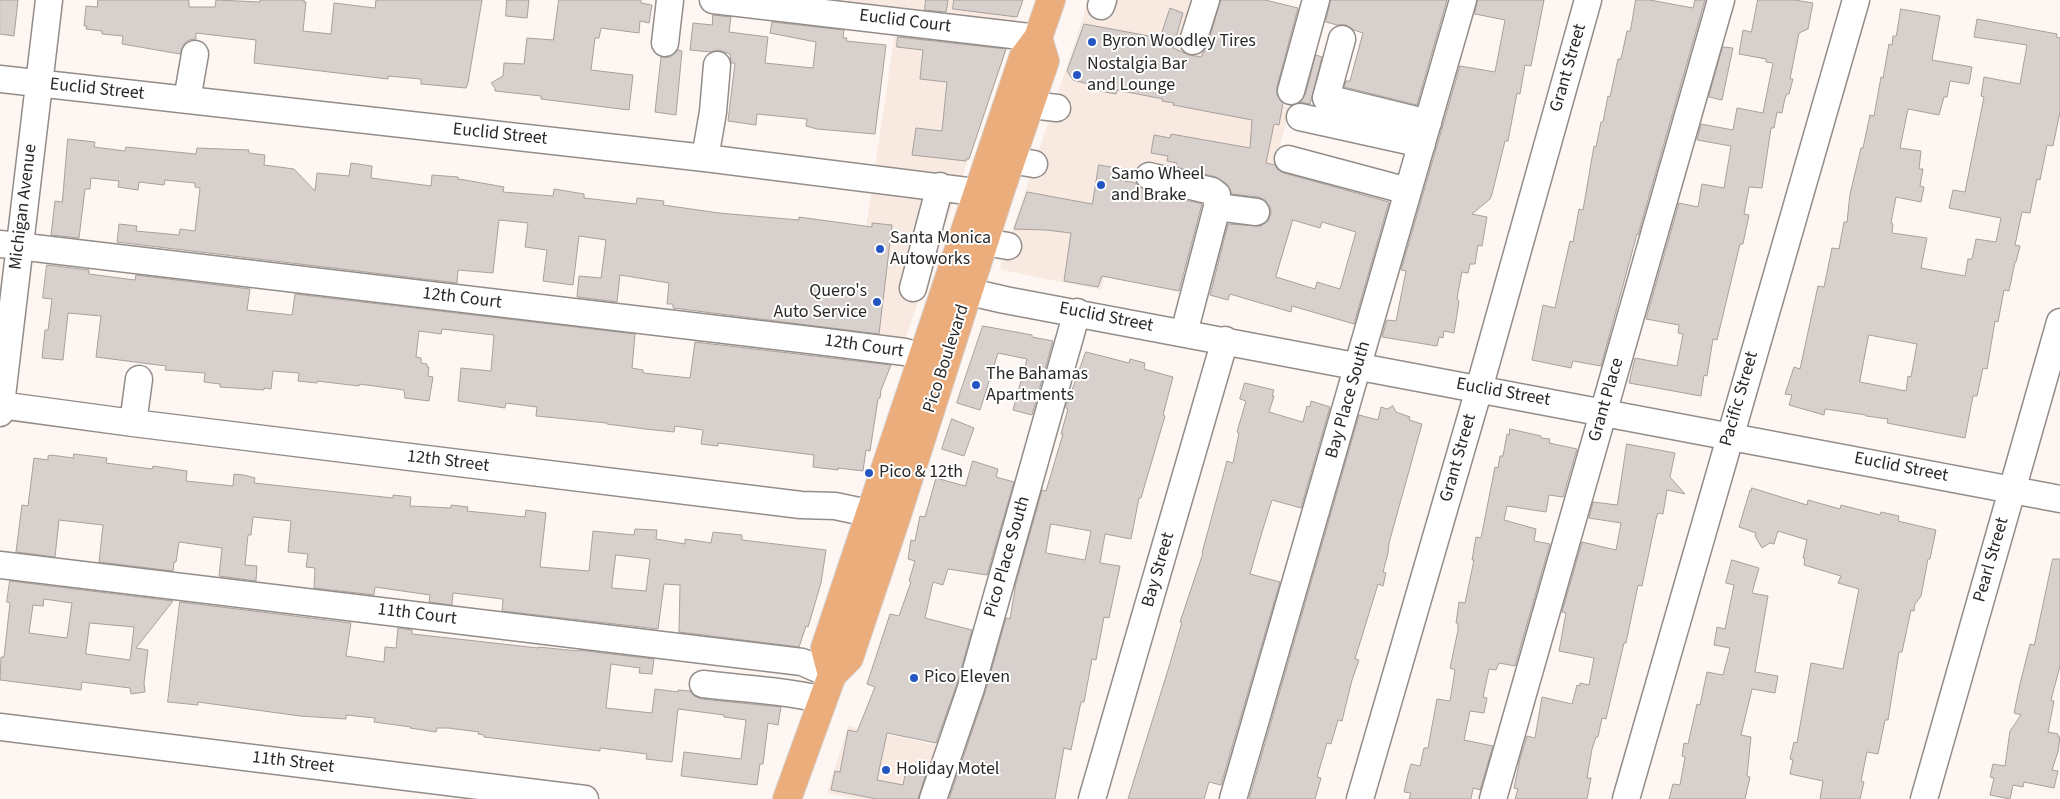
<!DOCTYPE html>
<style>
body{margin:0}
canvas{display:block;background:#fdf6f2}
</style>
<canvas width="2060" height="799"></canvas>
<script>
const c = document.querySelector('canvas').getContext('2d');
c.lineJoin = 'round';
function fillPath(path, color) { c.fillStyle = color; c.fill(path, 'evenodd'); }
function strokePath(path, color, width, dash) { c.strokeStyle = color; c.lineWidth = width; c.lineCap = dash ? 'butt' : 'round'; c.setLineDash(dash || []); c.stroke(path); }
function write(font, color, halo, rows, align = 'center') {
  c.font = font + ' "Source Sans 3",sans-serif'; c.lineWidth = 4; c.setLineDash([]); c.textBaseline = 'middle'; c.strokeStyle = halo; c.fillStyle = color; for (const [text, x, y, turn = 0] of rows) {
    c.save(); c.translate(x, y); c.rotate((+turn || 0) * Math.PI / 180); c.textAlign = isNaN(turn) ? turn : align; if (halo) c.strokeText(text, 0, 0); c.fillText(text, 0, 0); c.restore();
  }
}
fillPath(new Path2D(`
 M765,0H1021L1013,29Z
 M1089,0H1240L1214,88L1290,107L1270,185L1139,165L1101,290L1002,270L1000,267Z
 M896,26L1010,41L898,359L850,355L867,221Z
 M848,726L946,747L928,799H857L827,793Z`), '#f8eae1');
const building = new Path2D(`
 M0,0H18L14,36L0,34Z
 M98,0H189V7H215L216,0L260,2V0H304V2H306L303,31L331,34L334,3L375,8L376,0H482L468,83L466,88L421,84V79L388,76V79L254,63L256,40L196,33V39L189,40L184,44L180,54L122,44L123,36L102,34V31L86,29L87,26H84L86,6L97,7Z
 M507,0H529L527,18L506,16Z
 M559,0H641V3L652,5L649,23L640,21L639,33L601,28L599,38H595L591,70L633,75L629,110L541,99V96L495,91V88L491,83L503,76L504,63L524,64L527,38L553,40Z
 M926,0H948L946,12L925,10Z
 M954,0H1023L1017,17L953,9Z
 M1221,0H1265L1298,8L1277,87V95L1283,103L1279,125L1274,124L1266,163L1275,165L1278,170L1284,173L1389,202L1354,324L1292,306L1291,312L1230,294L1228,300L1210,295L1228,224L1261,226L1268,221L1271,213L1270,207L1265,200L1258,197L1232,194L1227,184L1216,177L1176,167L1177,163L1167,161L1168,156L1151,153L1154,135L1170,138L1171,134L1250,148L1252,120L1173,105L1174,103L1162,101L1163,99L1117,90L1116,94L1095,90L1096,86L1073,80L1067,71L1084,24L1160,38L1170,8L1183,13L1173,48L1189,55L1201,57L1207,46ZM1293,220L1320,228L1322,222L1356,232L1340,289L1317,282L1315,289L1276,277Z
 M1331,0H1447L1417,105L1344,87L1346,81H1350L1363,33L1354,30L1346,25H1337L1326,22Z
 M1478,0H1544L1531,66L1525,65L1520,94L1517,93L1508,141H1505L1492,194L1490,199L1472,214L1487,217L1482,246L1478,245L1475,264H1470L1468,273L1462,272L1457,298L1459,302L1454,333L1444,331L1443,338L1439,337L1437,346L1382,337L1387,320L1396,321L1406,271L1401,270L1460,66L1495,72L1505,20L1475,14Z
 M1636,0H1650L1693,8L1695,0H1705L1638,235L1637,234L1601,366L1573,361L1571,368L1532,360L1543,305L1555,308L1570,241L1573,242L1579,209L1583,210L1594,146L1596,147L1601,122H1603L1608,96L1610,97L1618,59H1621L1627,31H1630Z
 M1758,0H1794L1813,3L1808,29L1799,33L1790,79H1793L1789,94H1787L1785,98L1782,113L1777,112L1774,128H1771L1762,188L1749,187L1744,214L1749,215L1743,244H1740L1717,340L1713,339L1707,376L1704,375L1701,396L1629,383L1635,358L1677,366L1683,334L1678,333L1679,325L1646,319L1679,203L1698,207L1702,184L1724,188L1731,146L1697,140L1701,124L1733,130L1737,108L1763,113L1773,63L1766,62V59L1739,54L1743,30L1751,32Z
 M1901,9L1940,16L1932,60L1972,67L1969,84L1950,81L1947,97H1944L1939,115L1908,109L1900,148L1921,151L1919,169H1923L1920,186L1924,187L1921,202L1896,197L1891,223L1893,224L1892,233L1927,238L1921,268L1965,276L1968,259H1972L1976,239L1996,242L2001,218L1949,208L1953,190L1965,192L1984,97L1981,96L1984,77L2020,84L2027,45L1974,37L1977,19L2057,34L2056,37L2060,38V112L2053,146L2047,145L2040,180L2037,179L2030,213L2022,212L2015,245L2020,246L2016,262H2015L2009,291L2004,290L1998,322L1995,321L1987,369L1983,368L1977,396H1973L1965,438L1887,423L1888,419L1866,416V415L1825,409L1824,415L1789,405L1792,395L1785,394L1794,367L1800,369L1818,286L1824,287L1832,248L1839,249L1844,222H1847L1850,194L1861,148H1863L1870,115L1874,116L1881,77L1883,78L1889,44L1892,45L1893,36H1896ZM1869,335L1917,344L1911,377L1908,376L1906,391L1860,382Z
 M713,15L731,17L729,32L768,37L765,63L813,68L816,42L770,33L772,22L844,30L843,38H847L846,41L886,45L875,134L817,129L806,126L807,119L757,114L756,125L728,121L735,63H731L730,54L719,50L710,52L690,50L693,23L712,25Z
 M898,37L1006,49L969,159H966V161L912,155L916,128L942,131L947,82L920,79L923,50L897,47Z
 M1723,47L1733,48L1722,100L1709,97Z
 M678,50L682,51L676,115L655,112L661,57H670Z
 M1316,55L1322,57L1310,104L1300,102L1305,95Z
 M68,139L95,142L94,147L125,151L126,147L196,154L197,148L249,150V153L265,155L264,165L294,169L315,191L317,173L349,176L351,163L372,166L371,178L431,186L432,175L458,177V179L465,180L504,187L503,192L553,196L554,189L584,194V198L636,204L637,198L664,201L663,205L719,213L799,220V217L872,227V223L892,225L879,334L673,308V304H667L669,283L620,275L617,302L577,297L579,276L601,278L606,240L579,236L573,285L543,281L547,250L525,247L528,223L499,220L493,273L458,270L457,283L117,242L119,224L137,226L136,231L179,235L180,229L195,231L200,188L195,187V183L165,180L164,185L139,182L138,190L118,187L119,181L91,178L90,189H85L79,238L51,235L55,201L62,202Z
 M1099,165L1123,169L1120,180L1136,183L1145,190L1202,204L1179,291L1102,276L1098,287L1064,281L1071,233L1046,230L1014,229L1027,192L1092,204Z
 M47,265L89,270V274L135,280L136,275L250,289L247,310L292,315L295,294L635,334L632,368L643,370V373L690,378L695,342L891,365L881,390L880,398L878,399L870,451L866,450L863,471L838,468V470L813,467L814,455L718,443V446L701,444L703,430L675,426L674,432L645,429L607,424V423L536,416L537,407L506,403L505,408L458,401L461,368L491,371L494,335L442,329L441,334L419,331L416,357L421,358V363L427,364V367H429L428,376L433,377L429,401L405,398L404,390L359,384V386L317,381V383L298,381L299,373L273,371L271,389L264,388V390L220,387V384L204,382L205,373L165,370L166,366L96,357L101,316L68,313L63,360L42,358L45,330H48L52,299L43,298Z
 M983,326L1032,335V337L1053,341L1032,415L1013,410L1027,359L998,353L980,410L957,403Z
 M1086,352L1129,363L1130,359L1145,363L1144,369L1173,377L1163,415L1165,416L1141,498H1139L1131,539L1105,534L1100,563L1120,566L1109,618L1104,617L1096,660L1092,659L1084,702H1081L1071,750L1064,748L1055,799H949L985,693L1006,618L1010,619L1016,583L1042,490L1046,491L1063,434H1061L1068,409L1066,408ZM1051,524L1091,531L1085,560L1046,553Z
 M1245,383L1274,390L1272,396H1274L1269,412L1299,421L1303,422L1307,406L1310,407L1311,401L1330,407L1301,508L1272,500L1262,532L1250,574L1280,582L1221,785L1209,782L1204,799H1128L1168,670L1182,622H1180L1203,553H1202L1227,461L1233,463L1239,433L1237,432L1246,401L1240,399Z
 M1393,406L1396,412L1410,417L1409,420L1422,424L1389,543L1388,553L1383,572L1386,573L1383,586L1378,584L1355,659L1359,660L1352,680L1342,721L1338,720L1331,744L1327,743L1317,777L1321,778L1315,799H1249L1359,415L1378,420L1381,407L1387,409Z
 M952,419L974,428L964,456L942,449Z
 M1510,429L1541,436V438L1550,439L1549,443L1577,449L1563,497L1549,495L1546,512L1507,506L1504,520L1536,529L1534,541L1550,544L1515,666L1499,663L1496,670L1489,669L1483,697L1487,698L1484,713L1470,711L1464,740L1493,746L1480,790L1473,788L1471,799H1409L1411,793L1404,792L1408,774L1411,764L1420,766L1424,748H1428L1437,699L1450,701L1455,670L1450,668L1458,630V623H1456L1459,602L1465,603L1474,560H1472L1476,537L1481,538L1495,467L1498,468L1500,456H1503L1507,434L1509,435Z
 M1627,444L1675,453L1670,477L1685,494L1667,490L1663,514L1658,513L1656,519L1642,586L1638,585L1626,643H1624L1606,719L1602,718L1598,737H1596L1592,749L1587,778H1591L1587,799H1515L1518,789L1514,788L1520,759L1527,736L1535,738L1542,697L1572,704L1577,685L1580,686V683L1589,685L1594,658L1559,651L1566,613L1562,612L1582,542L1616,550L1621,523L1589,518L1593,502L1617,505Z
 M74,454L107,458L106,463L152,469L153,466L187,471L186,481L233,486L234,474L244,475L255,478L254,483L393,498V495L411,497L410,506L451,508V505L468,507L467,511L525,517L526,510L546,513L540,567L589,571L593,531L634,535L635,529L657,530L656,539L685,544V539L711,543L713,532L742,535V540L826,550L821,583L808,627L806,626L799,647L679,632L680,585L664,584L658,629L502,611L503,599L453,593L452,605L429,602L430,595L375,587L374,595L314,588L315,568L306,567L308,554L288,552L291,521L253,517L251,535H248L245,565L257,566L256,581L219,576L222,548L179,542L176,562H174L173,571L99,562L103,525L59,520L55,557L16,552L22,505L28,506L34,458L48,460V456L51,455L73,458ZM616,555L650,559L646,591L612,588Z
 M973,461L998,469L996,477L1014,482L987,575L948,569L943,585L933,582L925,618L972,630L957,684L936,743L887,733L877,780L903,785L907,766L927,770L918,799H877L831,790L835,771L840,772L848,730L857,732L875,687L867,684L890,614L899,616L911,582L909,581L915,561L908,559L911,540L915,541L920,516L925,517L936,478L965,486Z
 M1752,488L1807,505L1808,500L1840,509L1841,505L1880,515L1881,512L1899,516L1898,521L1936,530L1930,559H1928L1921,596L1915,604L1914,611L1911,610L1902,652H1899L1888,720H1885L1878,754L1867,752L1861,781L1864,782L1860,799H1820L1823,781L1790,774L1793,760L1790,759L1794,742L1797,743L1811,663L1843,669L1859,589L1838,583L1841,576L1804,565L1805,558H1803L1807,540L1778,531L1774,544L1770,543L1762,548L1755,536L1756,533L1739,527L1750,490L1751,491Z
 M2053,559H2060V666L2051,700L2054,701L2048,732L2058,734V737H2060L2058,752L2052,770L2058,771L2054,788L2024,782L2023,787L2013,785L2010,799L1990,795L1994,778L1990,777L1993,764L2005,766L2010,731L2021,715L2014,713L2020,684L2030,644L2034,645Z
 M1732,560L1759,568L1752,593L1768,596L1755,672L1778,676L1775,693L1752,689L1741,735L1751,737L1747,776L1750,777L1745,799H1669L1673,784L1680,785L1685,757L1682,756L1684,743L1688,744L1697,704L1700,705L1707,672L1723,675L1730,648L1714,645L1717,627L1725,629L1734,585L1726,583Z
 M10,581L173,601L136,648L148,650L144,683L145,692L131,694L130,688L82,682L81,690L0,680L1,657H4L10,603L7,602ZM44,599L72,603L67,638L29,633L33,605L43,606ZM90,623L134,627L130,660L86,654Z
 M180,602L351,623L346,656L384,662L385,647L396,648L398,628L412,630V634L467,640L538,648V647L578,651V650L654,659L652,674L639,673L640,668L611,664L606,708L652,713L655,689L678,692V690L690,691L694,696L701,699L781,707L778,725L768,723L763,764H760L757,785L681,776L684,752L741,759L746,720L724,717V715L678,709L672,762L646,759L647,754L600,748V751L484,737V735L478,734L479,732L448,728H437L436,732L410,728L411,727L374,722L375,718L346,715V719L300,716L198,702V705L168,702Z`);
fillPath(building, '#d7d0cc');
strokePath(building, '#a7a09c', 1);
const minor = new Path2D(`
 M713,0L1038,38
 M1101,6L1103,0
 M1342,39L1326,98L1428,123
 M1193,41L1206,0
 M665,43L670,0
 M0,79L705,158L999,195
 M1291,91L1316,0
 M187,100L195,54
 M1031,105L1057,108
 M1300,117L1422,144
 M705,158L713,112L717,65
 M1288,159L1408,191
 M1011,160L1034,164
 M1149,176L1212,191L1217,195V207L1184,333
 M1217,207L1256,212
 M985,242L1008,246
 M0,244L818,341L905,352L924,357
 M948,287L1005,300L2060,499
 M913,288L940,186
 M0,405L133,423L801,505L835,506L892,518
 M0,413L49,0
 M133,423L139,379
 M0,565L802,662L832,675
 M703,684C743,689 783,690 823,700
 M0,727L585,799
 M933,799L971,688L1077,312
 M1092,799L1225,340
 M1233,799L1463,0
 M1360,799L1479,389L1588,0
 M1493,799L1721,0
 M1626,799L1856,0
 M1924,799L2060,322`);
const major = new Path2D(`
 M832,675L825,648L1023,58L1038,38L1051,0
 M787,799L832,675L849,658L896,518L999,195L1045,61L1038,38`);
strokePath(minor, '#938d89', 29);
strokePath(major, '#d5d4d4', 30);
strokePath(minor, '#fff', 26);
strokePath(major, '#ecad7d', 28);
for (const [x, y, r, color] of [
 [1092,42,5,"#2455c3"],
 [1077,75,5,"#2455c3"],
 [1101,185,5,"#2455c3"],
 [880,249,5,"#2455c3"],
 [877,302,5,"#2455c3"],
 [976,385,5,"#2455c3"],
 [869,473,5,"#2455c3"],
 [914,678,5,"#2455c3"],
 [886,770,5,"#2455c3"]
]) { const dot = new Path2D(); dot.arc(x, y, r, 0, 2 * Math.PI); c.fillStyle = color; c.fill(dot); strokePath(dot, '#fff', 2); }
write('18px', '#2b2927', '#fff', [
 ["Euclid Court",905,22,7],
 ["Grant Street",1569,68,-74],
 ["Euclid Street",97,90,6],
 ["Euclid Street",500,135,6],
 ["Michigan Avenue",24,207,-83],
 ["12th Court",462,299,7],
 ["Euclid Street",1106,318,11],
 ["12th Court",864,347,8],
 ["Pico Boulevard",947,359,-72],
 ["Euclid Street",1503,393,10],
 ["Pacific Street",1740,399,-74],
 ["Bay Place South",1349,400,-74],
 ["Grant Place",1607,400,-74],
 ["Grant Street",1459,458,-74],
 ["12th Street",448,462,7],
 ["Euclid Street",1901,468,11],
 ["Pico Place South",1008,557,-74],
 ["Pearl Street",1992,560,-74],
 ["Bay Street",1159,570,-74],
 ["11th Court",417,615,7],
 ["11th Street",293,763,7]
]);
write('18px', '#2b2927', '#fff', [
 ["Byron Woodley Tires",1102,42],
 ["Nostalgia Bar",1087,65],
 ["and Lounge",1087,86],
 ["Samo Wheel",1111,175],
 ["and Brake",1111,196],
 ["Santa Monica",890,239],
 ["Autoworks",890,260],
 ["Quero's",867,292,"right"],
 ["Auto Service",867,313,"right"],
 ["The Bahamas",986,375],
 ["Apartments",986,396],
 ["Pico & 12th",879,473],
 ["Pico Eleven",924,678],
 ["Holiday Motel",896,770]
], 'left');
</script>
